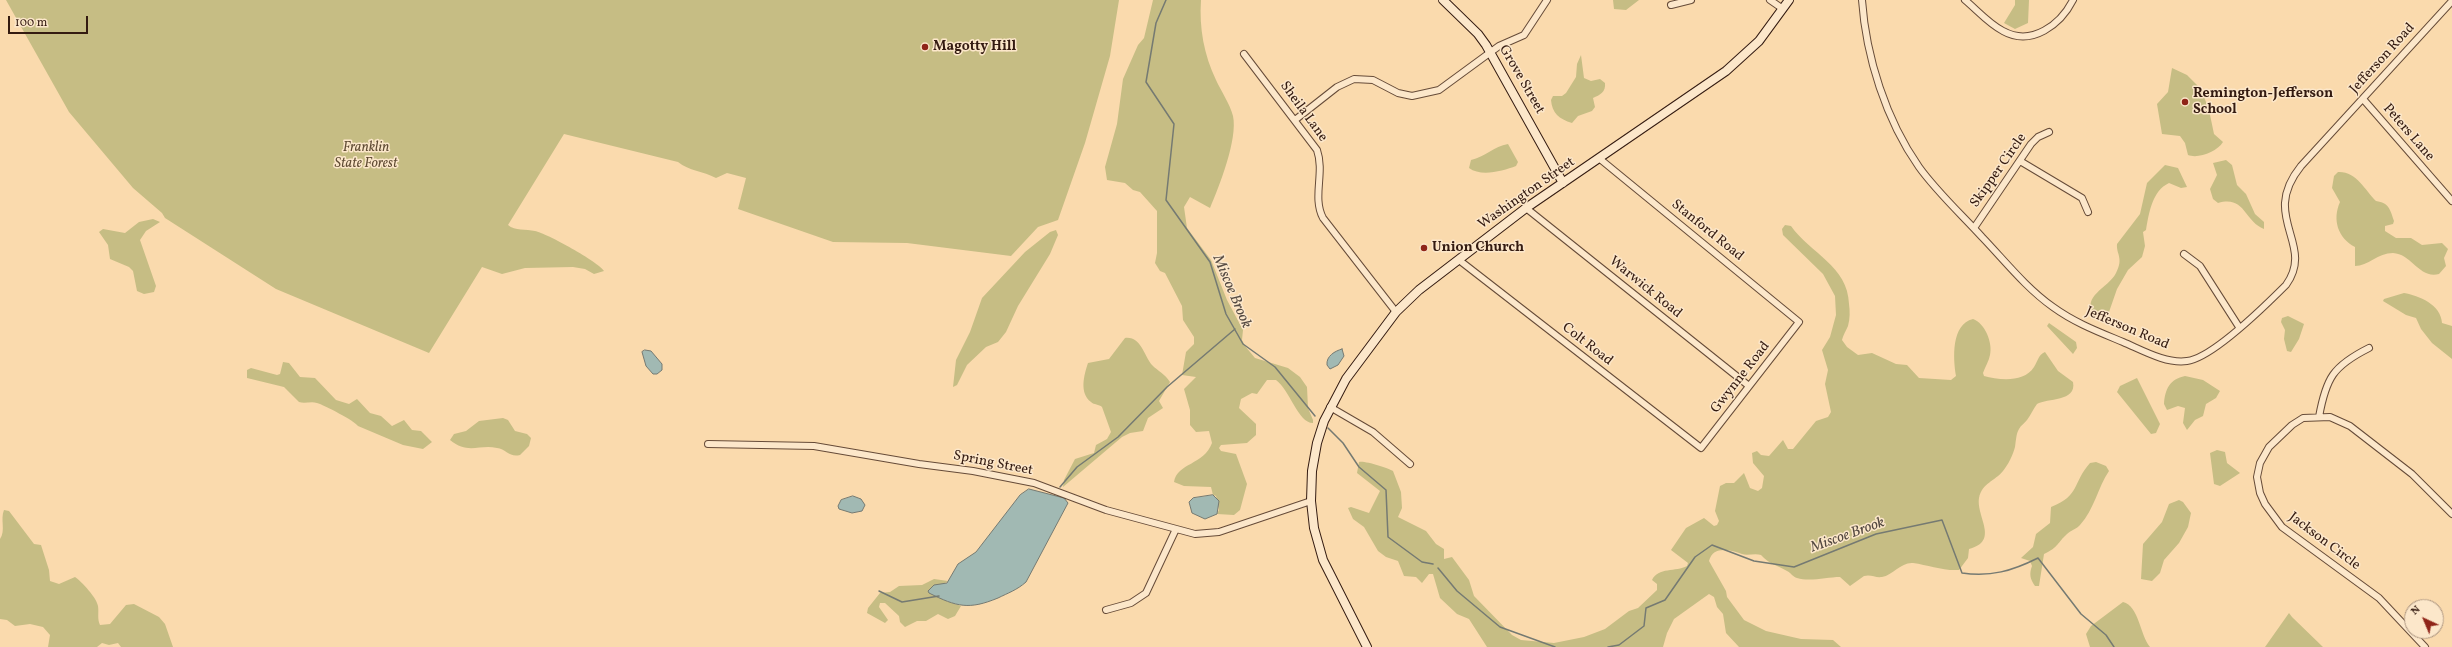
<!DOCTYPE html>
<style>
body{margin:0}
#map{position:relative;width:2452px;height:647px;overflow:hidden;background:#fadaad;font-family:Vollkorn,serif}
canvas{display:block}
.north{position:absolute;left:2404px;top:599px;width:40px;height:40px;box-sizing:border-box;background:#fce7ca;border:1px solid #ac9580;border-radius:50%;rotate:316deg;font-size:11px;font-weight:700;line-height:16px;text-align:center;color:#341b11}
.north::after{content:'';display:block;margin:auto;width:14px;height:18px;background:#8f2418;clip-path:polygon(50% 0,100% 100%,50% 72%,0 100%)}
.scale{position:absolute;left:8px;top:16px;width:80px;height:18px;box-sizing:border-box;border:2px solid #341b11;border-top:0;padding-left:5px;font-size:12px;line-height:14px;white-space:nowrap;color:#341b11;-webkit-text-stroke:3px #fce7ca;paint-order:stroke}
</style>
<div id="map">
<canvas width="2452" height="647"></canvas>
<div class="north">N</div>
<div class="scale">100 m</div>
</div>
<script>
const c = document.querySelector('canvas').getContext('2d');
c.lineJoin = 'round';
function fillPath(path, color) { c.fillStyle = color; c.fill(path, 'evenodd'); }
function strokePath(path, color, width, dash) { c.strokeStyle = color; c.lineWidth = width; c.lineCap = dash ? 'butt' : 'round'; c.setLineDash(dash || []); c.stroke(path); }
function write(font, color, halo, rows, align = 'center') {
  c.font = font + ' Vollkorn,serif'; c.lineWidth = 3; c.setLineDash([]); c.textBaseline = 'middle'; c.strokeStyle = halo; c.fillStyle = color; for (const [text, x, y, turn = 0] of rows) {
    c.save(); c.translate(x, y); c.rotate((+turn || 0) * Math.PI / 180); c.textAlign = isNaN(turn) ? turn : align; if (halo) c.strokeText(text, 0, 0); c.fillText(text, 0, 0); c.restore();
  }
}
fillPath(new Path2D(`
 M6,0H1119L1110,56L1085,143L1058,220L1038,227L1011,256L907,243L833,242L738,209L746,178L727,173L716,178C703,171 689,171 678,162L564,134L508,225C515,231 526,229 535,231C546,233 599,262 604,271L594,274L585,269L573,267L525,268L502,274L482,267L429,353L276,289L165,218L162,213L133,188L69,112Z
 M1153,0H1201C1199,28 1204,55 1216,80C1221,91 1230,104 1233,116C1238,139 1219,187 1210,208L1190,197L1184,207L1187,228L1211,260L1227,300L1243,330L1242,340L1245,346L1255,358L1288,368L1300,377L1307,387L1308,408L1313,420V423C1298,423 1290,390 1276,380H1267L1257,394L1252,393L1241,399L1239,408L1256,424V435L1247,443L1221,445L1219,448L1221,451L1236,454L1247,484L1240,510L1234,515L1217,514L1219,510L1216,496L1213,495L1211,487L1184,486L1174,482C1177,463 1204,465 1212,443L1209,431L1196,432L1190,425V410L1184,389L1196,377L1182,375L1186,352L1194,344V337L1183,320L1182,306L1165,273L1160,271L1155,263L1157,253V211L1140,192L1133,190L1125,183L1107,180L1105,167L1117,124L1123,79L1138,45L1144,38Z
 M1613,0H1639L1626,10L1614,9Z
 M2015,0H2029L2028,23L2015,29L2004,23L2015,5Z
 M1581,55L1584,78L1591,81L1600,79L1605,83C1606,92 1600,95 1593,98L1595,107L1592,111L1578,116L1572,123C1559,119 1552,113 1551,100L1553,96H1562L1566,93L1576,77L1577,64Z
 M2172,68L2187,75L2201,89L2209,110L2214,134L2223,142C2217,152 2198,159 2188,155L2185,143L2180,136L2162,134L2157,104L2168,92Z
 M1508,144L1518,162L1516,166C1503,171 1481,177 1469,168L1471,160C1485,157 1494,146 1508,144Z
 M2226,160L2232,165L2237,185L2246,194L2255,214L2264,222V229C2244,221 2245,195 2218,203L2213,199L2210,189L2217,175L2213,163Z
 M2165,165L2178,168L2187,187L2181,188L2169,183C2152,191 2149,213 2146,230L2143,232L2145,246L2142,257L2128,270L2117,289L2109,312L2094,316C2081,295 2108,289 2116,273C2124,258 2116,254 2117,244L2140,214L2147,183Z
 M2338,172C2356,171 2365,190 2376,201C2389,203 2390,209 2394,221L2393,224L2385,226V231L2396,238H2411L2422,245L2442,243L2448,249L2444,258L2446,266L2439,274C2419,279 2412,254 2393,253C2378,253 2368,266 2355,266V247C2338,238 2332,220 2340,202L2332,188L2334,176Z
 M153,219L160,222L146,231L140,240L156,286L154,292L144,294L137,291L133,271L129,267L110,259L108,245L99,232L103,229L125,233L139,222Z
 M1785,225L1791,226C1810,253 1848,266 1849,304C1850,311 1850,319 1848,326C1846,331 1843,335 1842,340L1847,347L1858,355L1872,353L1896,364L1907,365L1919,378L1951,380L1956,376C1953,359 1951,324 1973,319C1985,323 1993,343 1990,355C1989,361 1985,367 1983,373L1984,376C1999,380 2024,383 2034,367C2038,361 2038,355 2045,352L2058,371L2073,382C2077,402 2047,398 2037,404C2033,409 2031,415 2027,420C2025,423 2021,425 2019,429C2016,434 2016,441 2015,447C2013,455 2008,465 2003,471C1995,481 1982,483 1979,498C1976,517 2000,541 1969,549L1968,558L1959,570C1943,571 1928,565 1913,563C1901,562 1893,575 1882,577C1875,578 1871,574 1864,576L1850,586L1840,577C1827,577 1810,582 1797,578C1793,577 1791,573 1787,571C1777,565 1769,564 1761,555C1755,553 1747,556 1742,554C1731,550 1713,545 1709,561L1726,591L1727,597L1744,620L1766,631L1801,639L1833,640L1841,647H1739L1726,633L1723,614L1717,607L1714,597L1709,594L1674,619L1667,633L1663,647H1487L1469,619L1457,614L1440,598L1433,574H1429L1422,583L1416,577L1404,576L1398,561L1386,557L1378,551L1364,527L1353,519L1348,508L1351,507L1369,513L1380,491L1357,473L1359,462C1363,460 1389,468 1393,471L1401,492L1402,508L1398,517L1426,531L1436,544L1444,549V559L1452,557L1469,580L1474,596L1512,635L1521,640L1554,643L1584,637L1605,629L1629,611L1638,608L1657,590V584L1652,580C1658,567 1676,572 1687,566L1688,563L1671,550L1686,528L1704,518L1714,526L1717,525L1719,521L1715,511L1720,486L1726,483H1734L1744,473L1750,488L1758,491L1762,488L1764,476L1753,463L1752,453L1757,451L1761,455L1769,456L1783,440L1788,449H1793L1816,421L1828,417L1831,412L1825,384L1828,370L1822,350L1830,337L1836,315L1835,296L1823,274L1783,235L1782,229Z
 M1056,230L1058,235L1050,254L1018,306L1006,332L998,342L986,347L967,365L957,385L953,387L956,360L970,332L982,298L1025,252L1050,232Z
 M2404,293C2419,296 2441,304 2442,323L2452,326V359L2432,343L2421,329L2416,318L2406,315L2383,301L2384,299Z
 M2288,316L2304,324L2299,339L2291,352L2287,351L2284,339L2285,330L2281,322L2282,318Z
 M2049,323L2076,342L2077,348L2073,354L2047,326Z
 M1125,338C1141,336 1144,356 1152,365C1158,371 1165,374 1170,382L1159,401L1163,408L1148,418L1143,431L1130,433L1122,437L1063,487L1064,480L1075,459L1094,453L1096,445L1107,439L1111,432L1102,407C1099,404 1094,405 1091,402C1079,393 1084,375 1088,363L1109,359Z
 M283,362L289,363L300,377L315,378L336,400L349,404L357,399L370,413L381,416L392,426L404,420L412,430L421,431L432,442L423,449L403,445L358,426C355,421 324,405 317,403C311,401 305,404 299,402L284,387L247,378V370L251,368L277,375L280,374Z
 M2185,376L2203,380L2220,391L2216,398L2206,404L2203,416L2195,420L2187,430L2183,423L2185,408L2178,406L2167,410L2164,404C2165,389 2170,379 2185,376Z
 M2137,378L2160,424L2156,433L2151,434L2117,392L2120,386Z
 M503,418L508,420L515,431L527,434L531,438L529,446L520,455C510,458 506,449 497,448C479,444 468,455 450,440L454,434L466,431L479,421Z
 M2217,450L2225,452L2227,463L2240,473L2220,486L2214,484L2210,453Z
 M2096,462L2106,466L2109,471C2098,487 2094,510 2080,525C2077,529 2071,530 2067,534C2057,543 2059,547 2044,554L2039,586H2035C2030,579 2029,574 2032,566L2030,561L2021,558L2033,547L2036,534L2050,523L2051,507C2081,495 2072,483 2090,463Z
 M2179,500L2183,502L2191,513L2188,527L2179,543L2164,560L2160,573L2152,581L2141,579L2143,544L2162,522L2169,504Z
 M4,510L9,511L34,544L41,545L49,570L50,581L59,584L75,577C82,582 97,598 98,606C99,613 97,619 100,625L110,624L126,605L134,604L159,617L165,624L173,647H121L118,643L109,645L102,643L97,647H48L50,635L43,627L30,624L15,626L7,620L0,619V539C6,531 0,519 4,510Z
 M934,579L948,581L942,585L947,601L961,606L955,616L948,619L938,614L926,621H917L905,627L900,622L899,616L885,603H880L879,607L888,620L885,623L867,613L868,608L880,593L890,592L899,586L922,585Z
 M2123,602C2139,606 2140,635 2150,647H2090L2086,634L2091,626Z
 M2289,613L2292,617L2323,647H2265Z`), '#c6bd84');
const water = new Path2D(`
 M1342,349L1344,356L1338,365L1330,369L1327,365C1326,356 1335,351 1342,349Z
 M645,350L651,351L662,364V370L657,374H653L646,366L642,352Z
 M1029,489L1064,498L1068,503L1026,582C1017,590 1008,593 998,598C969,610 957,607 929,593L928,591L934,585L947,583L958,564L976,552L1020,495Z
 M1213,495L1219,501L1217,514L1205,519L1192,513L1189,502L1193,498Z
 M853,496L861,499L865,505L862,511L852,513L839,509L838,506L841,500Z`);
fillPath(water, '#a1b9b3');
strokePath(water, '#757a72', 1);
strokePath(new Path2D(`
 M1166,0L1156,23L1146,82L1174,124L1166,200L1210,262L1226,314L1243,344L1275,367L1315,416
 M1328,428L1343,443L1359,467L1386,490L1388,537L1422,562L1433,564
 M1060,487L1077,467L1118,437L1167,387L1235,329
 M1438,568L1457,591L1500,627L1555,647
 M879,591L902,602L939,596
 M1608,647L1619,645L1644,626L1646,608L1665,600L1695,557L1712,545L1754,561L1794,567L1876,534L1942,520L1962,573C1991,577 2012,571 2038,558L2081,614L2106,635L2114,647`), '#757a72', 1.5);
const minor = new Path2D(`
 M1770,0L1783,9
 M1862,0C1866,57 1886,120 1919,167C1937,192 1961,214 1982,237C2005,261 2026,288 2053,307C2075,323 2099,332 2123,342C2142,350 2166,364 2187,361C2213,358 2267,304 2286,285C2316,243 2259,218 2301,166L2452,1
 M1965,0C1977,10 1989,24 2003,31C2032,47 2061,24 2073,0
 M1671,5L1691,0
 M1244,54L1317,150C1325,173 1312,197 1323,218L1396,312
 M2363,99L2452,201
 M1295,120L1337,87L1354,79L1373,80L1398,93L1412,96L1439,90L1499,46L1524,35L1547,0
 M2020,161L2082,198L2088,212
 M1526,208L1749,386
 M1974,228L2031,144L2038,137L2049,132
 M2184,254L2200,266L2239,327
 M1459,260L1701,448L1799,322L1600,159
 M1330,407L1373,432L1410,464
 M2319,417C2326,378 2333,366 2369,348
 M708,444L814,446L919,464L973,471L1034,483L1106,510L1195,534L1219,532L1311,501
 M1106,610L1131,603L1146,593L1176,529
 M2425,647L2379,598L2282,527L2265,504L2260,493L2257,477L2260,463L2269,447L2292,425L2303,418L2330,417L2350,426L2412,474L2452,514`);
const secondary = new Path2D(`
 M1443,0L1478,34L1486,45L1563,183
 M1367,647L1323,560L1314,528L1311,501L1312,471L1317,443L1324,421L1346,379L1396,312L1419,290L1526,208L1726,71L1759,41L1789,0`);
strokePath(minor, '#664b38', 8);
strokePath(secondary, '#341b11', 10);
strokePath(minor, '#fce7ca', 6);
strokePath(secondary, '#fce7ca', 8);
for (const [x, y, r, color] of [
 [925,47,4,"#8f2418"],
 [2185,102,4,"#8f2418"],
 [1424,248,4,"#8f2418"]
]) { const dot = new Path2D(); dot.arc(x, y, r, 0, 2 * Math.PI); c.fillStyle = color; c.fill(dot); strokePath(dot, '#fce7ca', 1.5); }
write('bold 14px', '#341b11', '#fce7ca', [
 ["Magotty Hill",933,47],
 ["Remington-Jefferson",2193,94],
 ["School",2193,110],
 ["Union Church",1432,248]
], 'left');
write('14px', '#341b11', '#fce7ca', [
 ["Jefferson Road",2383,59,-48],
 ["Grove Street",1521,80,60],
 ["Sheila Lane",1303,112,54],
 ["Peters Lane",2408,133,49],
 ["Skipper Circle",1999,171,-55],
 ["Washington Street",1527,194,-35],
 ["Stanford Road",1707,231,39],
 ["Warwick Road",1645,288,39],
 ["Jefferson Road",2127,329,23],
 ["Colt Road",1587,345,38],
 ["Gwynne Road",1741,378,-52],
 ["Spring Street",993,464,11],
 ["Jackson Circle",2324,542,37]
]);
write('italic 14px', '#604c34', '#fce7ca', [
 ["Franklin",366,148],
 ["State Forest",366,164]
]);
write('italic 15px', '#554a42', '#fce7ca', [
 ["Miscoe Brook",1231,292,67],
 ["Miscoe Brook",1848,536,-20]
]);
</script>
